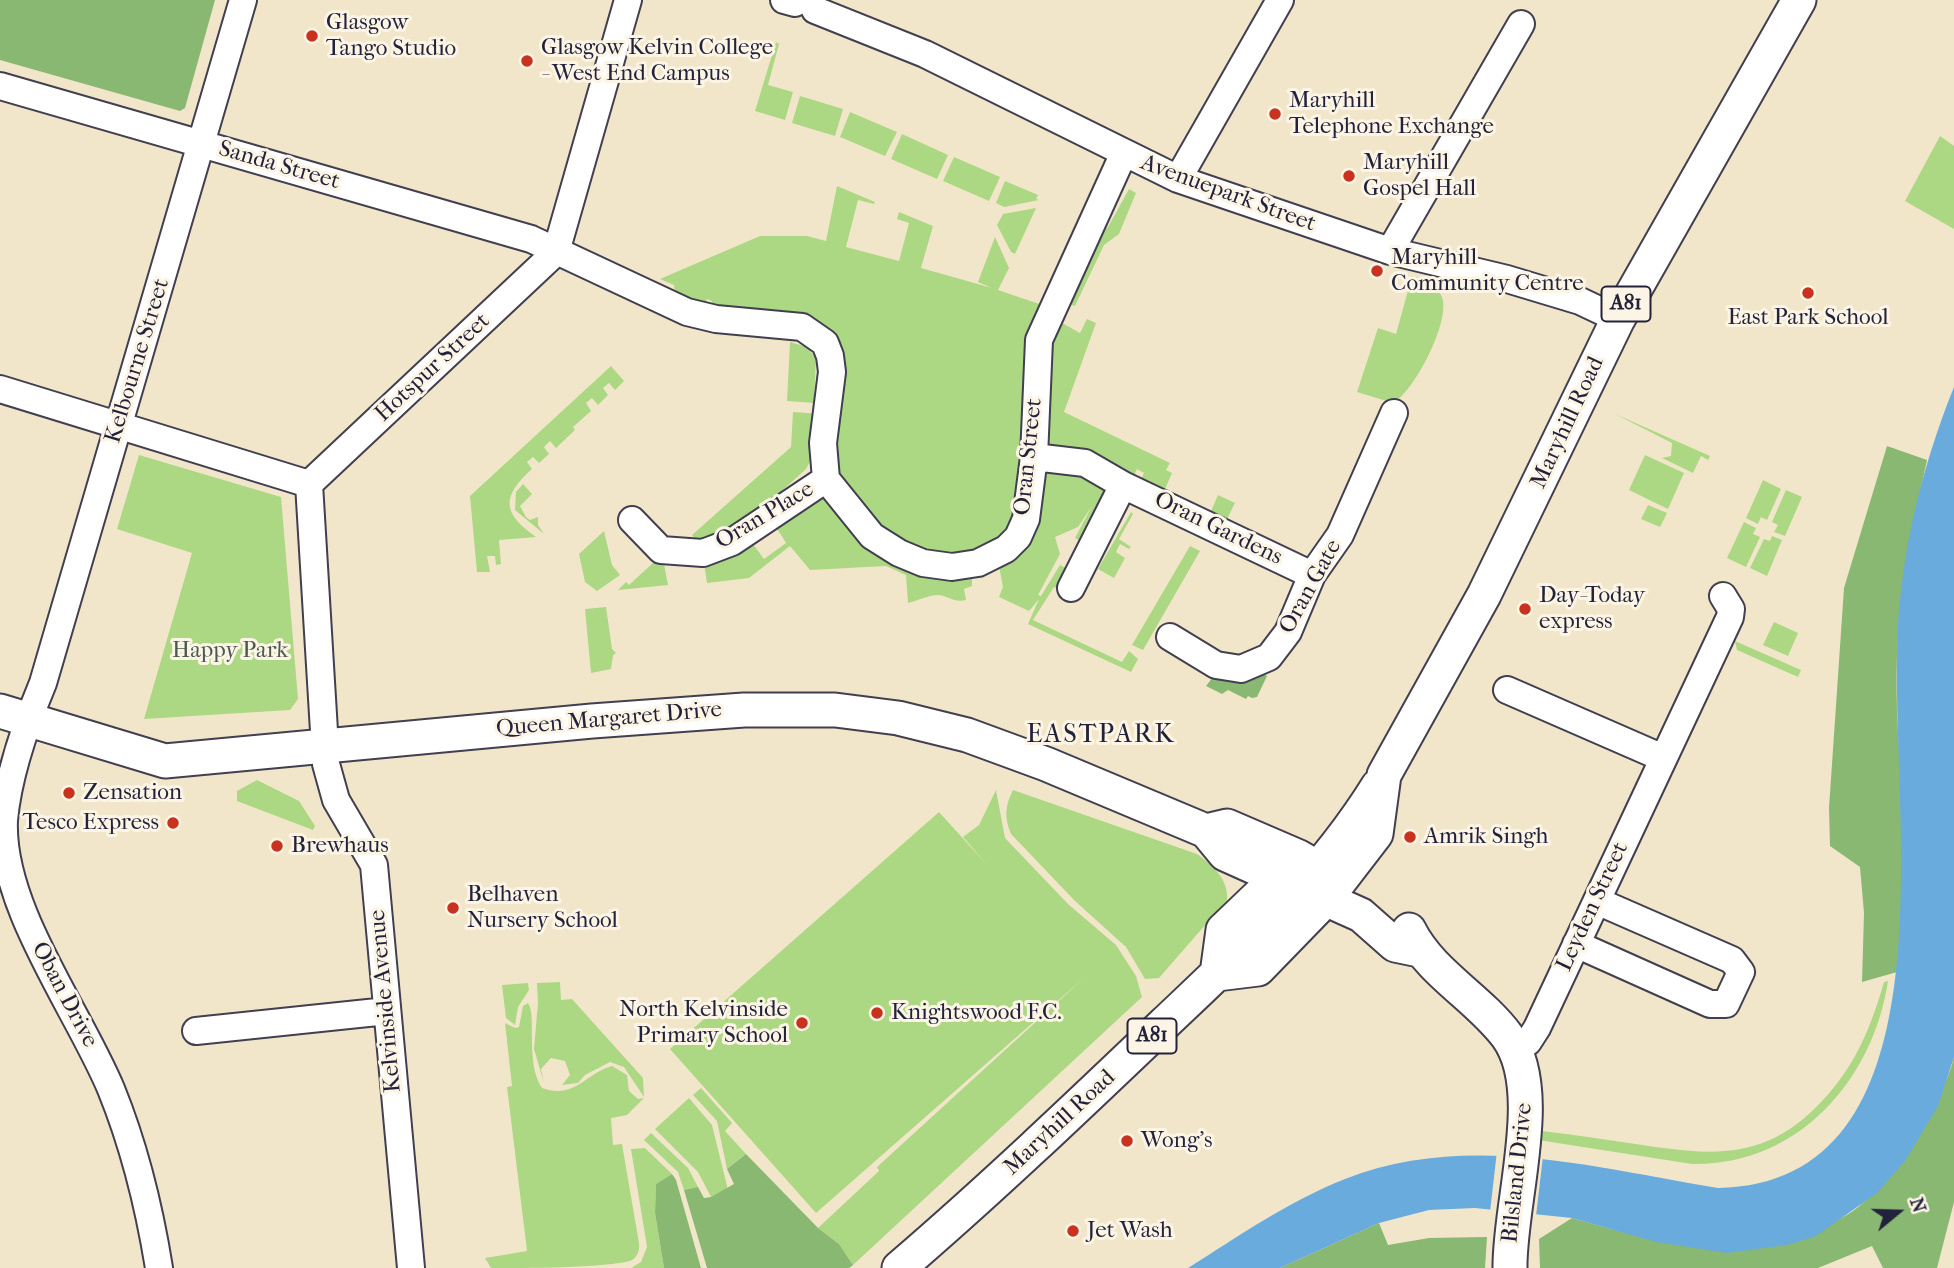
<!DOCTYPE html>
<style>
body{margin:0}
#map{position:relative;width:1954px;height:1268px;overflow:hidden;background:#f2e6ca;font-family:"IM FELL French Canon",serif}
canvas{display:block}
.north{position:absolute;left:1863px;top:1177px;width:70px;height:70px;-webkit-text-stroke:5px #fcf5e5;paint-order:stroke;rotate:71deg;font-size:19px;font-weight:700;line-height:28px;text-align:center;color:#22223b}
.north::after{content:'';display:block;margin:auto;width:24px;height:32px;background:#22223b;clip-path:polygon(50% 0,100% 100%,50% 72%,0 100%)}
</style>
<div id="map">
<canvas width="1954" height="1268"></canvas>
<div class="north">N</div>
</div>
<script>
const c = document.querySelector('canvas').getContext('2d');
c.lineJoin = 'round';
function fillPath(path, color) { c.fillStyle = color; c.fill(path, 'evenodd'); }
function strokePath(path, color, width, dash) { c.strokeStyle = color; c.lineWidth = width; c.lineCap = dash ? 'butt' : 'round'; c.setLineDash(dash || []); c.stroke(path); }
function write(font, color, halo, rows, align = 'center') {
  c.font = font + ' "IM FELL French Canon",serif'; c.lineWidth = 6; c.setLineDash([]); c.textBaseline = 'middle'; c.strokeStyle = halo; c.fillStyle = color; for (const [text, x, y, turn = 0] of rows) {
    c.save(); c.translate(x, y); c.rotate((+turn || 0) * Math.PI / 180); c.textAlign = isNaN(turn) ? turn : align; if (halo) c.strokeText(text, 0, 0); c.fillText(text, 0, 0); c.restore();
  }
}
fillPath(new Path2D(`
 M776,42L779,44L768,85L793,92L785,120L755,111Z
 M800,96L843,109L835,136L792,123Z
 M850,112L897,132L885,156L840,137Z
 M902,134L948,155L937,179L891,159Z
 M1940,136L1954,146V229L1905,201Z
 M954,157L1000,177L989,201L943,181Z
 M1005,181L1038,195L1036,199L1039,200L1004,207L996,203Z
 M837,186L875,202L874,204L858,200L846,247L899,261L909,223L897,219L899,212L933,226L921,268L992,288L978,282L995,237L1009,268L998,290L1057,310L1055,319L1080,333L1087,319L1096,323L1064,412L1170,463L1166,470L1172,473L1165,489L1155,493L1139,484L1144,473L1137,469L1132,481L1104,488L1107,495L1085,544L1075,538L1092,506L1078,527L1055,537L1060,554L1038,595L1041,596L1060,565L1071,571L1061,590L1054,587L1033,620L1122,662L1129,651L1138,659L1131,672L1028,624L1039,599L1029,611L999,597L1003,587L999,566L972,573V586L964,589L966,600C954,603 949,596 938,595C929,595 917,601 908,603L906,575L886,566L810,570L790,546L749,578L707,583L704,563L728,558L753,544L764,559L786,543L776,527L831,474L829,335L711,306L712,301L707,299L704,308L675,294L674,285L660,279L760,236H807L826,241Z
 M1129,189L1136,193L1119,234L1104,245L1075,306L1066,303L1095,239L1108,227Z
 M1036,208L1015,254L1011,252L997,225L1003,214Z
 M1412,276C1425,279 1436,284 1442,297C1451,321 1414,392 1393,403L1357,392L1378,328L1396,334Z
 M790,342L807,347L816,358L814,403L787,401Z
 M611,366L624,381L615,390L609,383L603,388L608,395L598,405L592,398L586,403L591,411L573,427L575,430L556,448L550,441L544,447L549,454L539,463L533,457L527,462L532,469C501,497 502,513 536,537L499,540L501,564L496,565L495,556H487L490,572H477L470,496Z
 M793,412L821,414L816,450L806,469L745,524L698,543L692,535L791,447Z
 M1615,414L1710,456L1708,460L1701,456L1693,473L1662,458L1671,456L1672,443Z
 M139,455L281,497L298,699L290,710L144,719L192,553L117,529Z
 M1645,455L1684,473L1668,509L1629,490Z
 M1763,480L1781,489L1767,520L1761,517L1758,524L1746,518Z
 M523,484L532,494L520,506L526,517L530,520L538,517V525L544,534L515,510L516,492Z
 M1786,490L1802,497L1785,536L1774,532L1778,525L1772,522Z
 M1218,495L1235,503L1224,525L1215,521L1211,511Z
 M1648,505L1667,513L1660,527L1641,519Z
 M1131,512L1133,514L1119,539L1131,547L1129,549L1120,544L1116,552L1125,558L1114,578L1098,569Z
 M1744,522L1756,528L1753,534L1760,537L1746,567L1727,558Z
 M604,531L612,565L620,575L597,591L585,582L579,554Z
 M1772,536L1782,540L1767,576L1750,568L1764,539L1770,541Z
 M1190,546L1200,551L1143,650L1132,645Z
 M654,562L664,564L668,585L618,590L626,582L629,585Z
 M606,607L612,649L616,653L613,655L611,669L591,673L585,609Z
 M1774,622L1798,633L1788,656L1763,645Z
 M1735,641L1801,670L1798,677L1737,650Z
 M257,780L299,801L315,826L313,830L237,801V791Z
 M996,790L1005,838L1068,904L1116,945L1136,976L1142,997L853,1265L839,1244L818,1228L879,1171L877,1167L1085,977L816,1213L670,1049L939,812L988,866L963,837L979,825Z
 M1013,790L1197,854C1212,865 1229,879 1227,900L1159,978L1145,979L1126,947L1075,901L1011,834C1004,817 1005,806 1013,790Z
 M1888,981C1873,1080 1798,1166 1692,1164L1506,1135V1127C1545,1131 1584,1136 1622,1142C1704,1154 1762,1167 1824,1099C1856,1064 1871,1027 1884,982Z
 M560,982L561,1000L572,999L643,1078L644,1097L624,1067L610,1062L585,1075L578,1083L562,1085L570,1075L565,1061L551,1058L541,1069L544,1083L534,1049L538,1003L537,983Z
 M528,983L529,990L518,1007L515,1025L506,1018L502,985Z
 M528,1003C537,1015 525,1063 542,1088C574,1100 586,1073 612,1066L627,1075L629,1091L638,1099L644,1098L627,1115L611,1118L613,1145L622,1144L639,1243C640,1251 637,1258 630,1261C602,1268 525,1268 491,1268L485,1258L527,1251L507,1087L512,1086L505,1023L515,1028L519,1027L523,1006Z
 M701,1088L732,1123L725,1131L746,1154L727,1169L717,1121L693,1095Z
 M689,1098L712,1125L728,1190L711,1197L698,1172L655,1129Z
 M651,1133L688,1168L698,1187L684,1190L678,1172L644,1140Z
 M645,1148L672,1174L656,1184L655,1213L664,1268H631L641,1262L647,1247L631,1149Z`), '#acd884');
fillPath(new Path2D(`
 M0,0H215L185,108L180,111L0,60Z
 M1887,446L1927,460C1913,524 1899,588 1897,654C1893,759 1915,863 1911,968L1862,982L1864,913L1860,867L1830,846L1829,808L1844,588Z
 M1263,673L1267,676L1257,697L1252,698L1248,696L1246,699L1228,690L1222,694L1206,686L1213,677L1230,681Z
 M1954,1057V1202L1937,1268H1883L1872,1246L1818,1268H1540L1539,1239L1572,1218C1668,1246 1765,1268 1853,1211C1883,1188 1904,1164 1920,1130C1932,1107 1948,1083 1954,1057Z
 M746,1154L818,1228L839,1244L853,1265L849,1268H707L684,1190L698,1187L704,1198L711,1197L734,1184L727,1169Z
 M672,1174L676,1180L701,1268H664L655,1213L656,1184Z
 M1379,1223L1388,1245L1429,1238L1487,1237L1485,1268H1280Z`), '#89b872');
fillPath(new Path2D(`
 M1954,387V1057L1938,1106L1905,1161L1877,1193L1816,1236L1787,1245L1727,1253L1656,1242L1572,1218L1475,1208L1429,1210L1379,1223L1280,1268H1188C1239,1236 1289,1201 1345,1179C1466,1131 1596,1168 1718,1188C1954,1184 1893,829 1897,655C1898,564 1920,471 1954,387Z`), '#69abdd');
fillPath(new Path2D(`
 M1497,1151L1543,1156L1536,1216L1490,1212Z`), '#f2e6ca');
const minor = new Path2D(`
 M784,0L795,3
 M815,10L925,54L1178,179L1390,251L1507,279L1580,301L1618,319
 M0,86L531,239L687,312L716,319L802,327L825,343L830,356L832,372L823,443L826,479L872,536L899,553L923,563L952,567L978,563L1006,549L1018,537L1026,519L1034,457L1039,340L1123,155
 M1178,179L1280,0
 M1390,251L1521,24
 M0,389L309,484
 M1034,457L1085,463L1123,485L1312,575
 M632,520L661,550L703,553L732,542L826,479
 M1071,588L1123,485
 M1170,637L1216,665L1241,669L1269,657L1288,632L1312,575L1340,535L1394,413
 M1507,690L1663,758
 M1576,944L1710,1004H1726L1741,972L1732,960L1597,901
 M196,1031L387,1011
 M1515,1050L1528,1042L1537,1028L1730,617L1731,609L1723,596
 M159,1268C149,1206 135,1148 111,1089C78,1010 0,907 4,820C8,776 26,724 43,683L243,0
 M411,1268L374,865L336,800L326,764L309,484L556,252L628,0`);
const major = new Path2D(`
 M0,711L165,761L592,721L744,710H835L898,718L967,735L1046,764L1206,831L1225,854L1361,915L1395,945L1419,950
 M1206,831L1227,826L1299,857L1337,879
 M1409,930C1431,974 1478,997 1507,1036C1547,1090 1509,1202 1510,1268
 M1217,974L1258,969L1326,899L1376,834L1384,775L1484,595L1618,319L1799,0
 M1217,974L1223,930L1293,863
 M899,1268C991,1189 1078,1106 1165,1023C1243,949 1321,878 1378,786`);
strokePath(minor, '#413f50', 30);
strokePath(major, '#413f50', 37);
strokePath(minor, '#fff', 26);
strokePath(major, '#fff', 33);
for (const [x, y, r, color] of [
 [312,36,7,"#c8321e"],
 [527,61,7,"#c8321e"],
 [1275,114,7,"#c8321e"],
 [1349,176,7,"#c8321e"],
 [1377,271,7,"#c8321e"],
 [1808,293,7,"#c8321e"],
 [1525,609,7,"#c8321e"],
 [69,793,7,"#c8321e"],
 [173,823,7,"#c8321e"],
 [1410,837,7,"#c8321e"],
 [277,846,7,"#c8321e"],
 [453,908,7,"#c8321e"],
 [877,1013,7,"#c8321e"],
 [802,1023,7,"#c8321e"],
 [1127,1141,7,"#c8321e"],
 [1073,1231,7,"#c8321e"]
]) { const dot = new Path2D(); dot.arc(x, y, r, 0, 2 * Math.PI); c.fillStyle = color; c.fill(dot); strokePath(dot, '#fcf5e5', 2.5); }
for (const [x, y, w] of [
 [1626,304,49],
 [1152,1036,49]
]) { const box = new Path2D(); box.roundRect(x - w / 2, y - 17.5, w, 35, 5); c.fillStyle = '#fcf5e5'; c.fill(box); strokePath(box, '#22223b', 2); }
write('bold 21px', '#22223b', null, [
 ["A81",1626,304],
 ["A81",1152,1036]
]);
write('23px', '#22223b', '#fcf5e5', [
 ["Glasgow",326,23],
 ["Tango Studio",326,49],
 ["Glasgow Kelvin College",541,48],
 ["- West End Campus",541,74],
 ["Maryhill",1289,101],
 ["Telephone Exchange",1289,127],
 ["Maryhill",1363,163],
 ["Gospel Hall",1363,189],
 ["Maryhill",1391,258],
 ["Community Centre",1391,284],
 ["East Park School",1808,318,"center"],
 ["Day-Today",1539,596],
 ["express",1539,622],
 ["Zensation",83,793],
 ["Tesco Express",159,823,"right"],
 ["Amrik Singh",1424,837],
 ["Brewhaus",291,846],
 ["Belhaven",467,895],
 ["Nursery School",467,921],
 ["North Kelvinside",788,1010,"right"],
 ["Primary School",788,1036,"right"],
 ["Knightswood F.C.",891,1013],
 ["Wong's",1141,1141],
 ["Jet Wash",1087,1231]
], 'left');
write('23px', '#22223b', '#fcf5e5', [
 ["Sanda Street",279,166,16],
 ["Avenuepark Street",1228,194,20],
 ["Kelbourne Street",138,361,-73],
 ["Hotspur Street",433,368,-43],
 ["Maryhill Road",1568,423,-65],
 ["Oran Street",1029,457,-84],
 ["Oran Place",765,516,-31],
 ["Oran Gardens",1218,529,26],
 ["Oran Gate",1311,587,-61],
 ["Queen Margaret Drive",609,720,-5],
 ["Leyden Street",1593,907,-65],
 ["Oban Drive",64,995,62],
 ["Kelvinside Avenue",386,1001,-95],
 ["Maryhill Road",1060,1123,-43],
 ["Bilsland Drive",1518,1173,-84]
]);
write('23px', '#4b5951', '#fcf5e5', [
 ["Happy Park",230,651]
]);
c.letterSpacing = '2px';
write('26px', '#22223b', '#fcf5e5', [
 ["EASTPARK",1101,736]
]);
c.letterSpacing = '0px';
</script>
